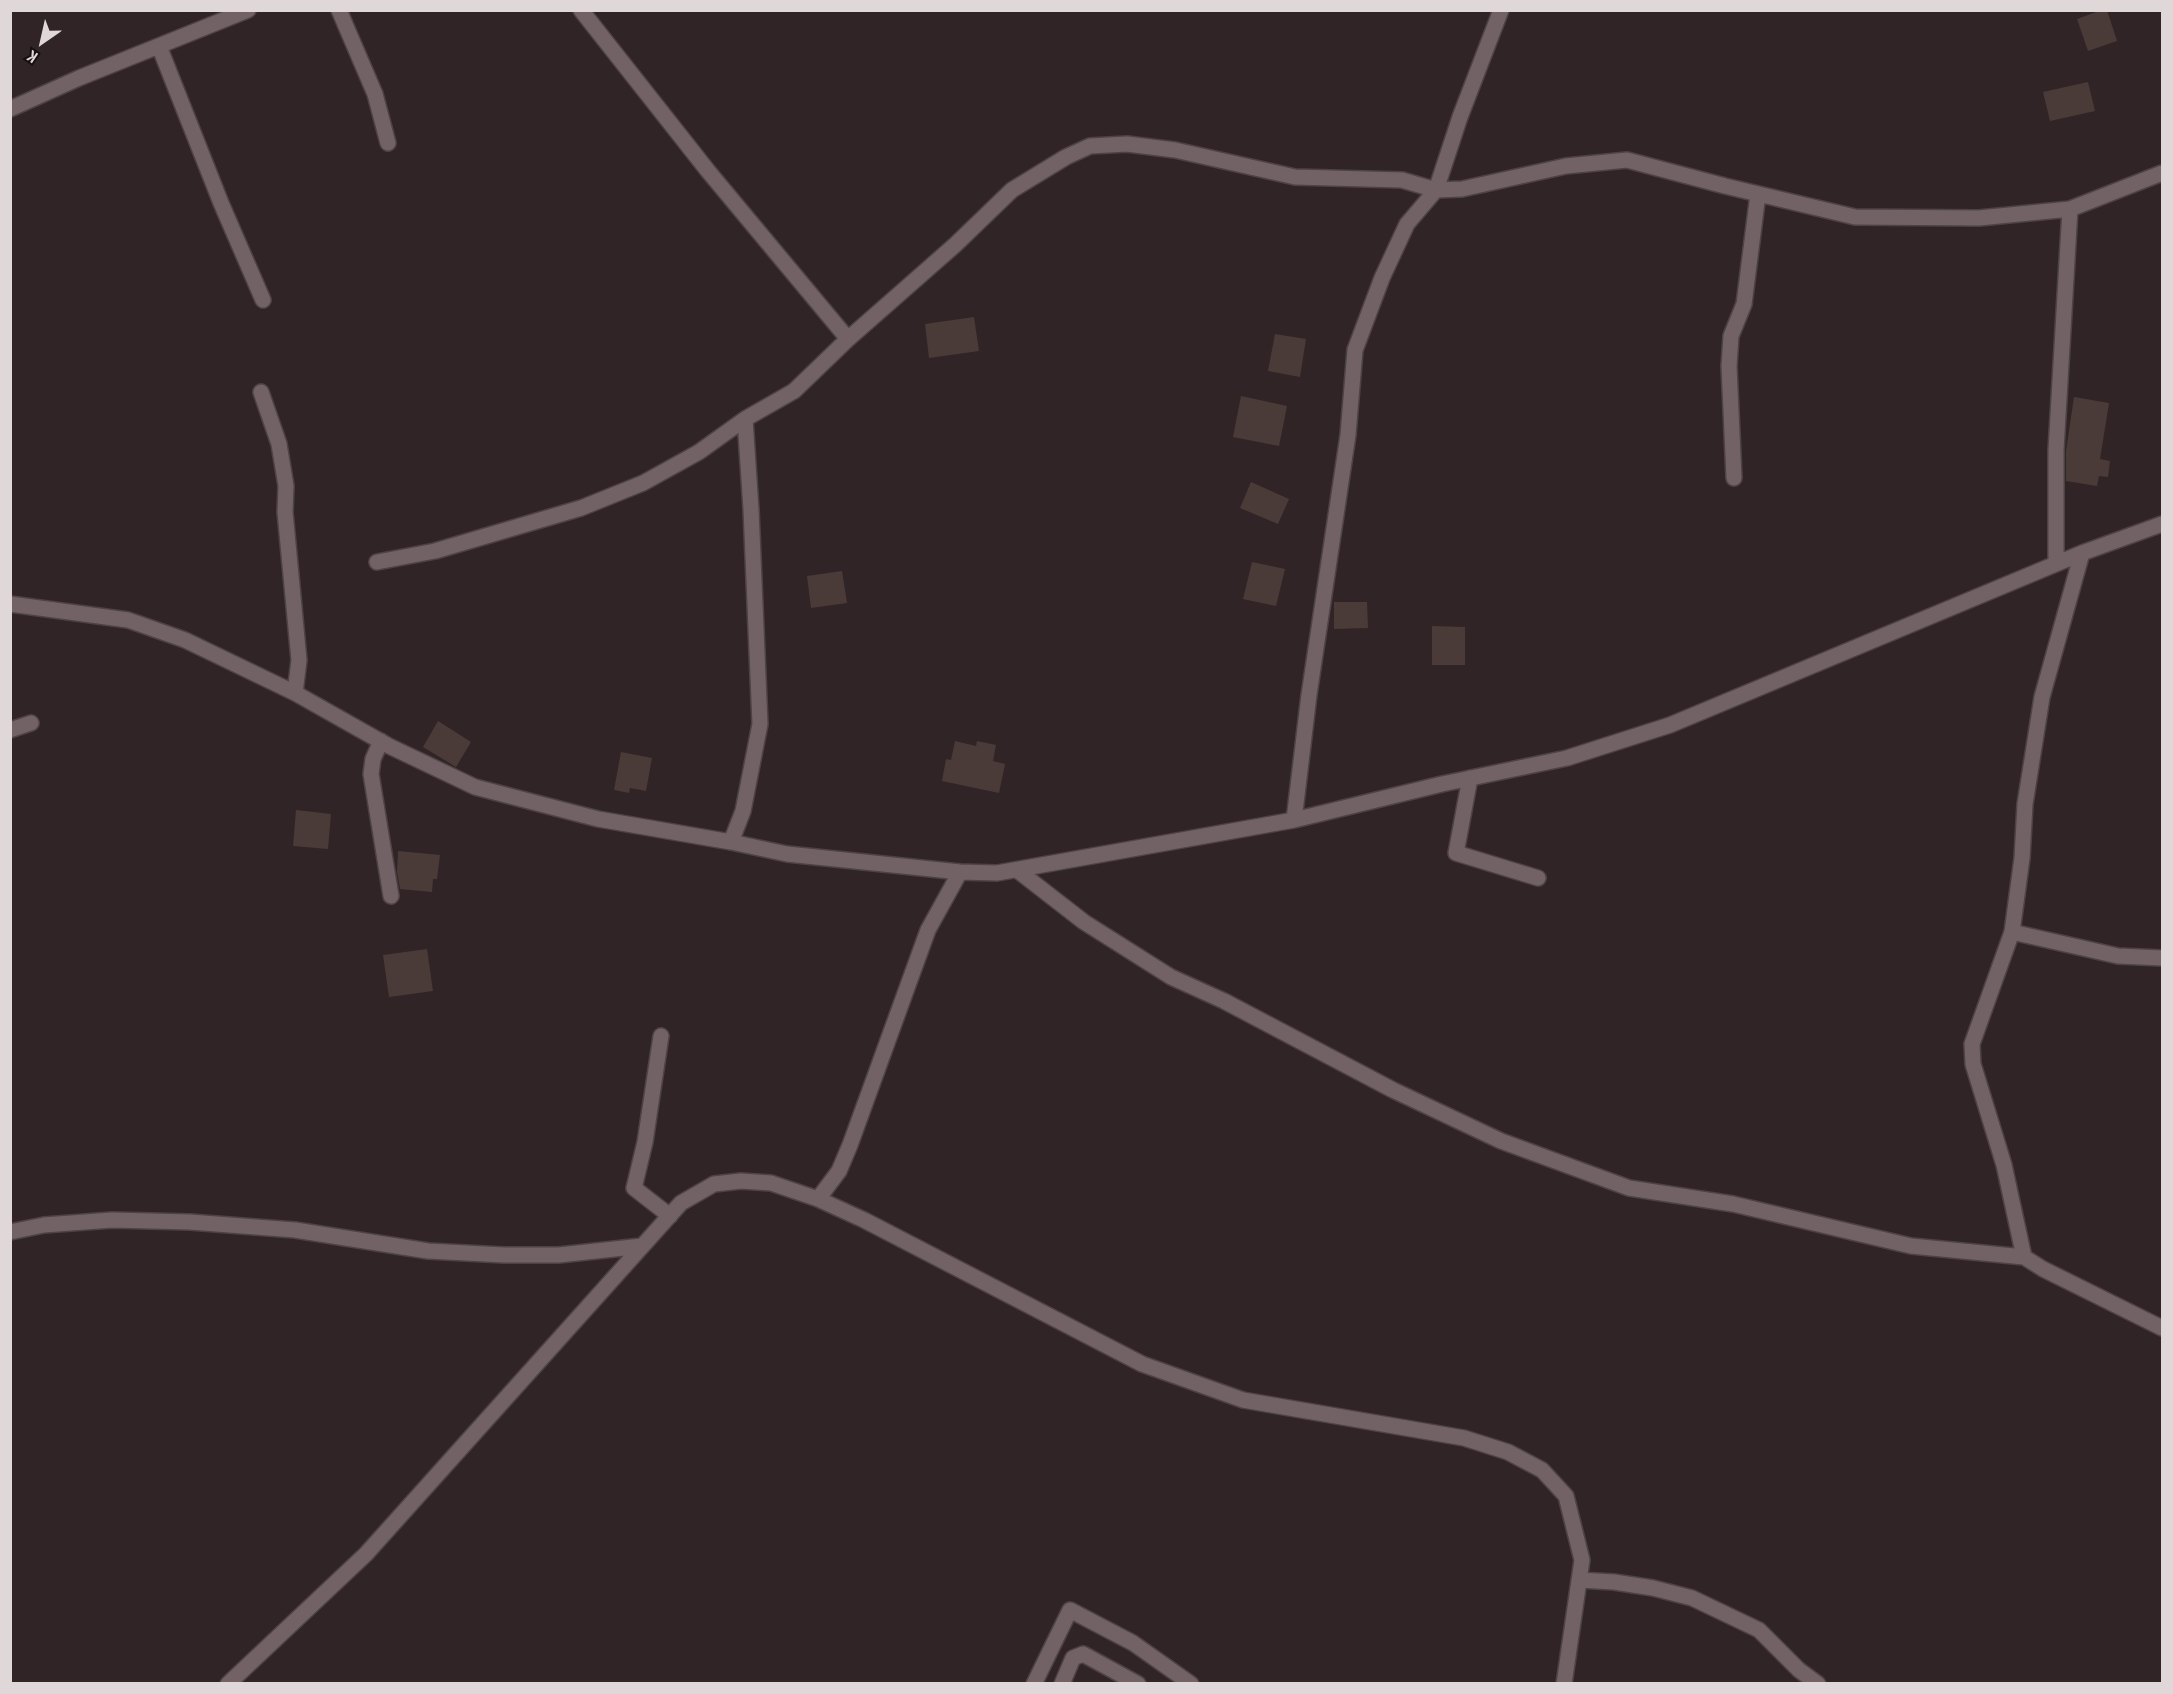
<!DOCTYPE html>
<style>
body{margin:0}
#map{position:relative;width:2173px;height:1694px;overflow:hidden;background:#312427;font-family:"PT Sans Narrow",sans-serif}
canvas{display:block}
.frame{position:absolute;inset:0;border:12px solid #e0d7d8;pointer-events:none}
.north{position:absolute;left:12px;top:12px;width:60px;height:60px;-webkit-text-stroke:4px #150f10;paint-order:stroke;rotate:214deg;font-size:16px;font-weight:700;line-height:24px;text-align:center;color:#e0d7d8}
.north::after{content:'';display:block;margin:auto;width:21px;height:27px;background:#e0d7d8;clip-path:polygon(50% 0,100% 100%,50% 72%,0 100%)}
</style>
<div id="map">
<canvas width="2173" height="1694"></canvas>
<div class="frame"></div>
<div class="north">K</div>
</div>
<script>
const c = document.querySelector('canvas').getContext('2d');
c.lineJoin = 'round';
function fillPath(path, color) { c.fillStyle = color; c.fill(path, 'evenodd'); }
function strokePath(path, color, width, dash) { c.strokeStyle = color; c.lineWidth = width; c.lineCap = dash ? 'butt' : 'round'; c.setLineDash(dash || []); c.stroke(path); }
fillPath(new Path2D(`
 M2102,10H2107L2117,41L2088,51L2077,19Z
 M2088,82L2095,111L2050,121L2043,92Z
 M974,317L979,351L929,358L925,324Z
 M1275,334L1306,339L1300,377L1268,371Z
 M1241,396L1287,406L1279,446L1233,437Z
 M2074,397L2109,403L2100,459L2110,461L2108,477L2099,476L2097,486L2066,481V451Z
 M1251,482L1289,499L1278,524L1240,508Z
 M1252,562L1285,569L1276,606L1243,599Z
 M842,571L847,603L811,608L807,576Z
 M1334,602H1367L1368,628L1334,629Z
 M1432,626L1465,627V665H1432Z
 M438,721L471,742L456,767L423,747Z
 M955,741L976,746L977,741L996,745L993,761L1005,764L999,793L942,781L946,759L951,760Z
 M621,752L652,758L646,791L630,788L629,793L614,790Z
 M296,810L331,814L328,849L293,846Z
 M398,851L440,855L437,879H433L432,892L400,889L397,871Z
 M427,949L433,991L389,997L383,955Z`), '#4a3b38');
const minor = new Path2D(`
 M339,10L375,94L388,143
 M581,10L708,171L848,339
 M159,46L221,203L263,300
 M10,109L79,78L248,10
 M261,392L279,444L286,486L285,512L299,660L295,693
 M1734,478L1729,366L1731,336L1744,304L1758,194
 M377,562L435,551L581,508L643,483L699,452L745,419L794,391L848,339L955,245L1012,190L1066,157L1090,146L1127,144L1175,150L1295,177L1402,180L1436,190L1462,189L1566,166L1627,160L1725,186L1855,217L1979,218L2070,209L2162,173
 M2056,564V450L2070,209
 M10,604L128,620L185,640L295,693L389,746L475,787L598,819L731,842L787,854L960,872L997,873L1294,820L1442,784L1567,758L1670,725L2082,553L2162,524
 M10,730L31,723
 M381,741L373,759L371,774L391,896
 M1470,778L1456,853L1538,878
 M1294,820L1309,695L1348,435L1355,350L1382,278L1407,224L1436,190L1460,117L1501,10
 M731,842L743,811L760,724L751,509L745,419
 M1017,870L1084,922L1171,977L1224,1001L1393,1090L1501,1141L1629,1188L1733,1204L1911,1246L2024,1257L2043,1269L2162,1328
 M2012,932L2118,956L2162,958
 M661,1036L645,1142L634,1188L670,1216
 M818,1199L839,1171L850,1145L928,930L960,872
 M10,1232L44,1225L112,1220L190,1222L295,1230L428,1251L504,1255H559L642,1246
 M2024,1257L2004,1165L1973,1064L1972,1044L2012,932L2022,858L2025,804L2042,697L2082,553
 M1579,1580L1614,1582L1653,1588L1692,1598L1759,1630L1799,1670L1818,1684
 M228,1684L366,1554L681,1203L714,1184L741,1181L771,1183L818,1199L864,1220L1142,1364L1243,1400L1464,1438L1508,1452L1542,1470L1566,1496L1582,1560L1564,1684
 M1034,1684L1070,1610L1133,1643L1191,1684
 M1062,1684L1073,1658L1083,1654L1138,1684`);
strokePath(minor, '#4d4244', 18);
strokePath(minor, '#726265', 15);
</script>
